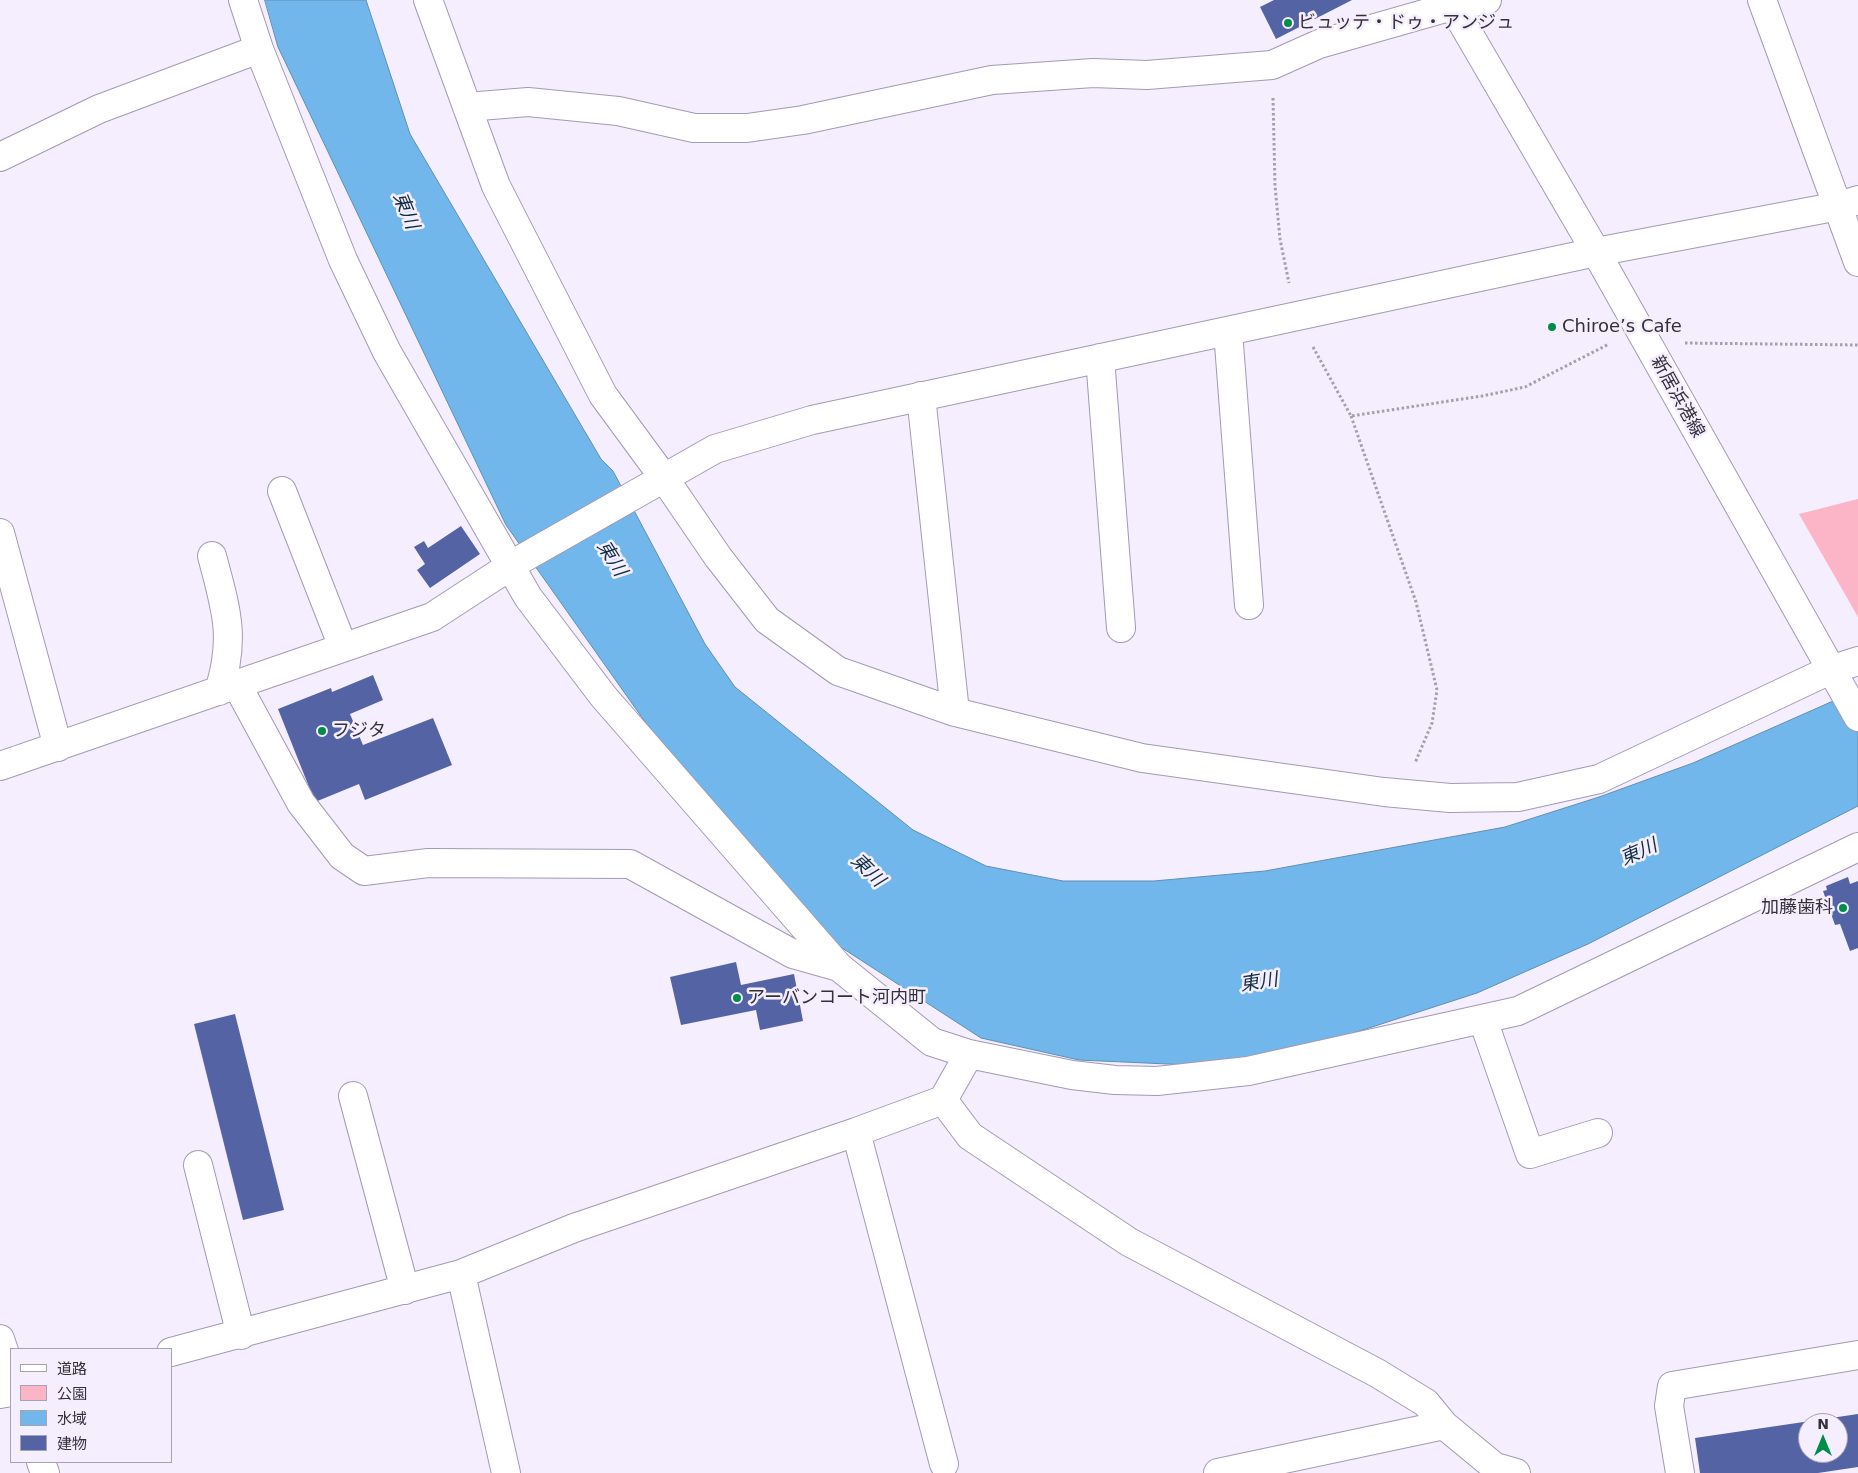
<!DOCTYPE html>
<meta charset="utf-8">
<style>
body{margin:0}
#map{position:relative;width:1858px;height:1473px;overflow:hidden;background:#f4eeff;font-family:"DejaVu Sans","Noto Sans JP",sans-serif}
canvas{display:block}
.legend{position:absolute;left:10px;top:1348px;width:162px;height:115px;box-sizing:border-box;background:#f4eeff;border:1px solid #a7a2b0;margin:0;padding:6px 9px;list-style:none;font-size:15px;color:#34303a}
.legend li{display:flex;align-items:center;gap:10px;height:25px}
.legend b{width:25px;border:1px solid #a7a2b0}
.north{position:absolute;left:1798px;top:1413px;width:50px;height:50px;box-sizing:border-box;background:#f4eeff;border:1px solid #a7a2b0;border-radius:50%;rotate:0deg;font-size:14px;font-weight:700;line-height:20px;text-align:center;color:#34303a}
.north::after{content:'';display:block;margin:auto;width:18px;height:22px;background:#028c4a;clip-path:polygon(50% 0,100% 100%,50% 72%,0 100%)}
</style>
<div id="map">
<canvas width="1858" height="1473"></canvas>
<ul class="legend">
<li><b style="height:6px;background:#fff"></b>道路</li>
<li><b style="height:14px;background:#fbb5c7"></b>公園</li>
<li><b style="height:14px;background:#72b7eb"></b>水域</li>
<li><b style="height:14px;background:#5463a3"></b>建物</li>
</ul>
<div class="north">N</div>
</div>
<script>
const c = document.querySelector('canvas').getContext('2d');
c.lineJoin = 'round';
function fillPath(path, color) { c.fillStyle = color; c.fill(path, 'evenodd'); }
function strokePath(path, color, width, dash) { c.strokeStyle = color; c.lineWidth = width; c.lineCap = dash ? 'butt' : 'round'; c.setLineDash(dash || []); c.stroke(path); }
function write(font, color, halo, rows, align = 'center') {
  c.font = font + ' "DejaVu Sans","Noto Sans JP",sans-serif'; c.lineWidth = 5; c.setLineDash([]); c.textBaseline = 'middle'; c.strokeStyle = halo; c.fillStyle = color; for (const [text, x, y, turn = 0] of rows) {
    c.save(); c.translate(x, y); c.rotate((+turn || 0) * Math.PI / 180); c.textAlign = isNaN(turn) ? turn : align; if (halo) c.strokeText(text, 0, 0); c.fillText(text, 0, 0); c.restore();
  }
}
fillPath(new Path2D(`
 M1858,499V617L1799,514Z`), '#fbb5c7');
const water = new Path2D(`
 M265,0H366L410,134L601,459L613,471L705,644L735,687L913,830L986,866L1063,881H1154L1265,871L1505,827L1599,797L1693,763L1858,690V806L1588,944L1477,993L1338,1038L1212,1066L1079,1060L981,1038L836,944L684,777L506,525L278,47Z`);
fillPath(water, '#72b7eb');
strokePath(water, '#5f8eb6', 1);
fillPath(new Path2D(`
 M1274,0H1352L1276,39L1260,7Z
 M461,526L480,554L430,588L417,570L425,564L414,547L424,541L428,548Z
 M373,675L383,700L350,714L363,745L433,718L452,765L365,800L359,784L315,802L278,709L331,688L332,692Z
 M1848,877L1850,884L1858,881V948L1850,951L1840,924L1835,925L1823,891L1827,890L1826,886Z
 M736,962L741,985L794,974L803,1021L760,1030L756,1010L681,1025L670,977Z
 M235,1014L284,1210L243,1220L194,1024Z
 M1858,1414V1467L1818,1473H1700L1695,1438ZM1808,1423H1838V1453H1808Z`), '#5463a3');
const minor = new Path2D(`
 M243,0L259,49L343,260L387,352L528,597L603,696L839,967L932,1042L969,1054L1072,1075L1115,1080L1157,1081L1248,1071L1518,1011L1858,847
 M428,0L496,186L603,395L664,478L718,557L767,620L838,671L955,712L1142,758L1384,792L1450,798L1518,797L1599,779L1830,670L1858,661
 M1762,0L1858,262
 M467,107L528,102L618,111L694,128H747L803,120L992,80L1093,73L1147,75L1272,65L1319,44L1452,6L1487,0
 M0,157L99,109L259,49
 M1228,331L1249,605
 M1100,358L1121,628
 M921,396L955,712
 M282,491L343,647
 M0,533L58,747
 M212,556C226,609 236,637 219,691
 M237,685L301,803L342,856L364,871L428,863L630,864L793,954L839,967
 M0,766L432,617L518,561L715,449L812,420L1596,252L1839,206L1858,200
 M1483,1020L1530,1154L1598,1133
 M353,1096L405,1290
 M943,1100L970,1136L1129,1242L1377,1373L1426,1403L1444,1425L1495,1467L1516,1473
 M856,1132L944,1464
 M198,1165L241,1335
 M461,1274L506,1473
 M171,1352L461,1274L574,1228L856,1132L943,1100L969,1054
 M0,1394L11,1392
 M1218,1473L1444,1425
 M1680,1473L1669,1406L1672,1386L1858,1355`);
const tertiary = new Path2D(`
 M0,1339L11,1372
 M41,1462L45,1473`);
const secondary = new Path2D(`
 M1449,0L1596,252L1858,717`);
strokePath(minor, '#a39ab3', 30);
strokePath(tertiary, '#a39ab3', 30);
strokePath(secondary, '#a39ab3', 30);
strokePath(new Path2D(`
 M1273,98L1275,186L1280,239L1289,283
 M1685,343L1858,345
 M1313,347L1351,416L1482,396L1525,387L1609,344
 M1351,416L1416,602L1437,690L1432,723L1415,763`), '#a49fad', 3, [2.5, 2.5]);
strokePath(minor, '#fff', 28);
strokePath(tertiary, '#fff', 28);
strokePath(secondary, '#fff', 28);
for (const [x, y, r, color] of [
 [1288,23,5,"#028c4a"],
 [1552,327,5,"#028c4a"],
 [322,731,5,"#028c4a"],
 [1843,908,5,"#028c4a"],
 [737,998,5,"#028c4a"]
]) { const dot = new Path2D(); dot.arc(x, y, r, 0, 2 * Math.PI); c.fillStyle = color; c.fill(dot); strokePath(dot, '#f4eeff', 2); }
write('18px', '#34303a', '#f4eeff', [
 ["ビュッテ・ドゥ・アンジュ",1298,23],
 ["Chiroe’s Cafe",1562,327],
 ["フジタ",332,731],
 ["加藤歯科",1833,908,"right"],
 ["アーバンコート河内町",747,998]
], 'left');
write('18px', '#34303a', '#f4eeff', [
 ["新居浜港線",1677,397,61]
]);
write('italic 19px', '#0f2d42', '#f4eeff', [
 ["東川",405,211,68],
 ["東川",611,559,58],
 ["東川",1639,853,-24],
 ["東川",867,871,44],
 ["東川",1259,983,-9]
]);
</script>
